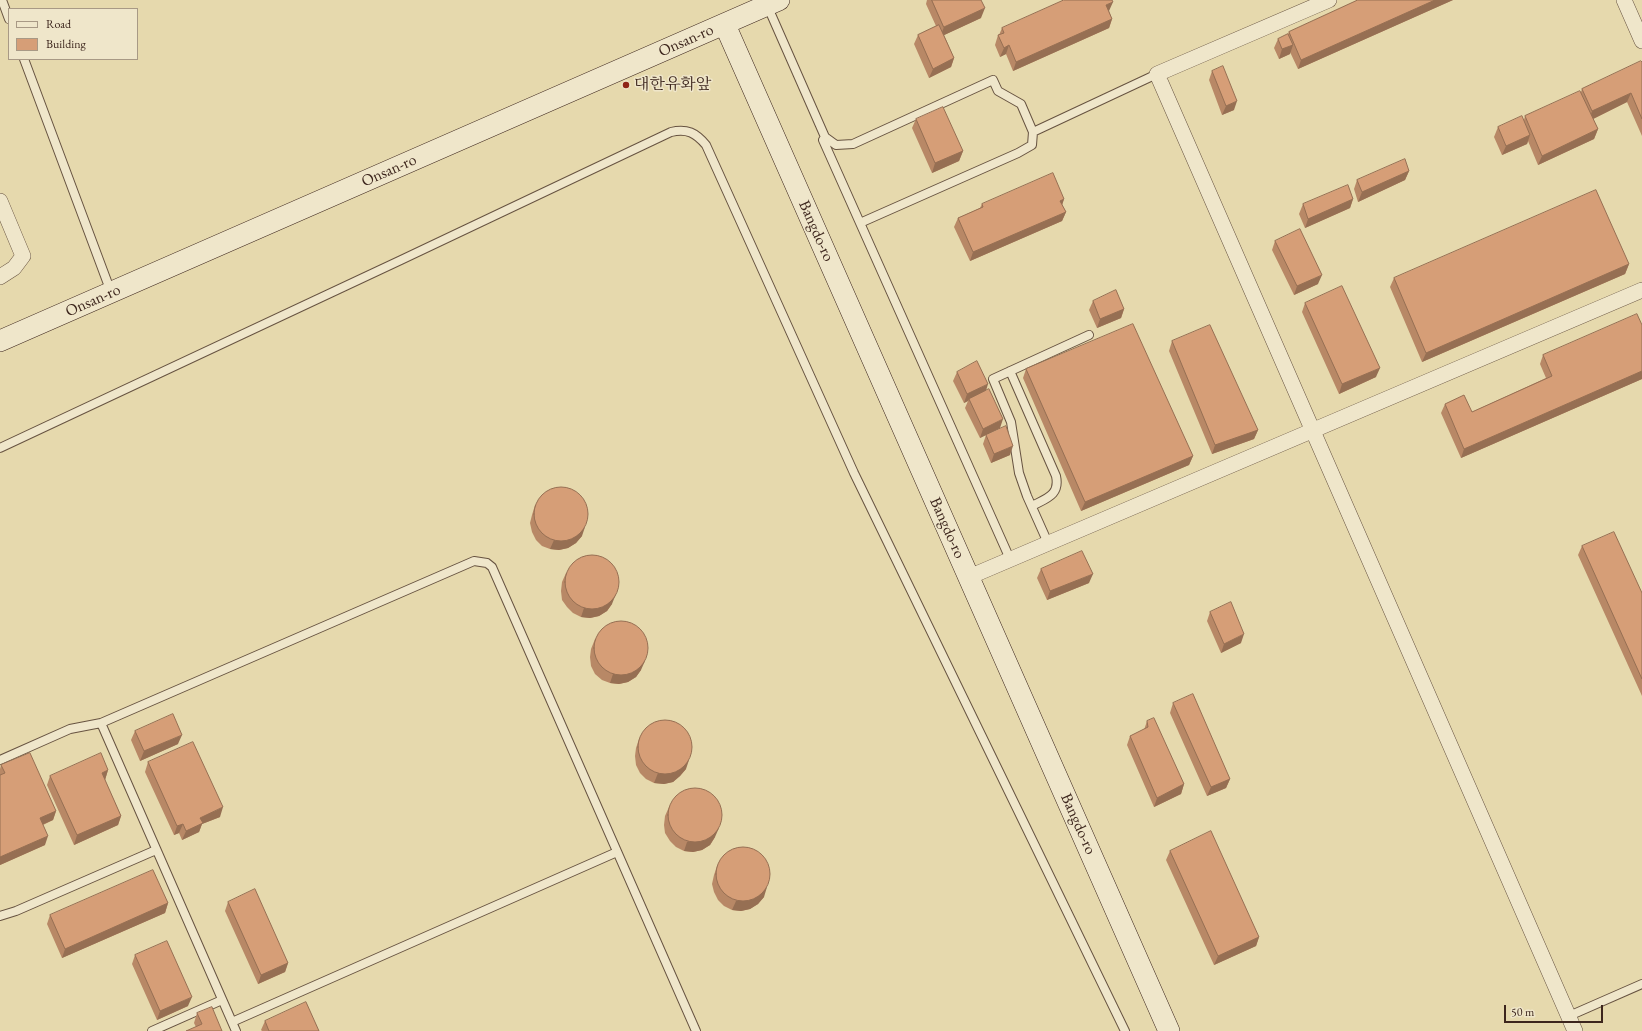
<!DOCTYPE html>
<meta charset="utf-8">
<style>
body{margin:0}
#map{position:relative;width:1642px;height:1031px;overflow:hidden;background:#e6d9ad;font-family:"EB Garamond",serif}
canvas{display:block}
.legend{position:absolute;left:8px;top:8px;width:130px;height:52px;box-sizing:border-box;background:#efe6ca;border:1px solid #a89985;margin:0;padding:5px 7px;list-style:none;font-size:12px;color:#3d261d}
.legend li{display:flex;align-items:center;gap:8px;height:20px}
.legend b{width:20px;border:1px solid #a89985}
.scale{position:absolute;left:1504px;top:1005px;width:99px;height:18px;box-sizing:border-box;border:2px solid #3d261d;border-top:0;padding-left:5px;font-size:12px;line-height:14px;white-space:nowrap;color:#3d261d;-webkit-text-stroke:3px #efe6ca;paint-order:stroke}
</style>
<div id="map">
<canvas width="1642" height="1031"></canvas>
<ul class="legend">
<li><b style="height:5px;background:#efe6ca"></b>Road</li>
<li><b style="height:11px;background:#d69e77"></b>Building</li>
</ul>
<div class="scale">50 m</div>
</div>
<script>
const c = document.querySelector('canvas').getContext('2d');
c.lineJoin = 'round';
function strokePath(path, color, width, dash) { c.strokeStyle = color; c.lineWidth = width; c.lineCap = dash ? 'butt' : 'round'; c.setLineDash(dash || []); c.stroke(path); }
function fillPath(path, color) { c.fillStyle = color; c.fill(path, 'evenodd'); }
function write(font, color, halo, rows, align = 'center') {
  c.font = font + ' "EB Garamond","Noto Serif KR",serif'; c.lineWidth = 3; c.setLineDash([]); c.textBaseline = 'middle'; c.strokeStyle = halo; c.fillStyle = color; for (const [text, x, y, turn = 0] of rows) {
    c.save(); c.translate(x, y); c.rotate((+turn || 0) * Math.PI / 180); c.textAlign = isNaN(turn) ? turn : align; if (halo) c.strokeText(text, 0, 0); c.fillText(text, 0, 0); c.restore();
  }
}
const lane = new Path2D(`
 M2,0L9,19
 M767,5L825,137L836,145L853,144L993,80L998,91L1021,104L1033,132L1157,74
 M24,59L111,292
 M825,137L823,140L1010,559
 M860,223L1018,153L1032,145L1033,132
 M1010,371L1056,476C1060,495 1047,498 1032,506
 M0,448L401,260L671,132C687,128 696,133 706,145L854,473L1125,1031
 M1048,543L1027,496L1019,473L1011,422L993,379L1089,335
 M101,723L236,1031
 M0,760L70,729L101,723L474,561L487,563L492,567L696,1031
 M0,916L16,911L156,850
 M1569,1016L1642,984
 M232,1022L617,852
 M152,1031L222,1000`);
const street = new Path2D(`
 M1329,0L1157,74L1575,1031
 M1624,0L1642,41
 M0,201L23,256L14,268L0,277
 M969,577L1642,290`);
const secondary = new Path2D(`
 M725,25L1169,1031
 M0,341L779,0`);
strokePath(lane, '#675341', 10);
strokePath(street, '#675341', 16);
strokePath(secondary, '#3d261d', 22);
strokePath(lane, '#efe6ca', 8);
strokePath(street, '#efe6ca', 15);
strokePath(secondary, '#efe6ca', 21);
fillPath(new Path2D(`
 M927,0H981V18L944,35L954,58L951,67L929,78L914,44L918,35L936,26L926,4Z
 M1358,0H1453L1298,69L1290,52V54L1279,59L1274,48L1278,39L1288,34L1289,32Z
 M1109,11L1112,19L1109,28L1013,71L1006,54L1000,57L995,45L998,35H999L1002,28Z
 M1642,62V136L1627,102L1593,119L1598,129L1594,139L1538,165L1528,141L1527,144L1502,155L1494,137L1498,127L1524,120L1525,116L1581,92L1582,89Z
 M1212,71L1234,110L1222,115L1209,80Z
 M916,119L963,151L959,161L932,173L912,128Z
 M1409,171L1405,180L1358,202L1354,189L1357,180Z
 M1064,199L1062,205L1066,212L1062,221L970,261L954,227L958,218L980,208L982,204Z
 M1353,199L1350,208L1305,228L1299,214L1303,204Z
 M1275,241L1318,284L1294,295L1272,250Z
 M1629,264L1625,274L1422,362L1390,287L1394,278Z
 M1093,301L1124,309L1121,318L1097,328L1089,310Z
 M1305,303L1376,377L1339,394L1302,312Z
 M1642,325V379L1461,458L1441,413L1445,404L1472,412L1546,378L1540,364L1543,355Z
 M1172,341L1258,430L1254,439L1212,454L1169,351Z
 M1026,369L1193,456L1189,465L1081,511L1023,378Z
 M957,372L986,391L1000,428L986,435L1010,455L991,463L983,444L986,435L980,438L965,408L968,401L964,403L953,381Z
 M535,505L582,536L576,543L568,548L559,550L550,549L542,546L536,540L532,532L530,523L532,515Z
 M1582,546L1642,593V696L1578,555Z
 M1041,569L1089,583L1047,600L1037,578Z
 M566,573L612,604L607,611L599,616L590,618L581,617L573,613L567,607L562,600L561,591L562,582Z
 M1210,612L1241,643L1221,653L1207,621Z
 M595,639L641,670L636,677L628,682L619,684L610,683L602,680L595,674L591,666L590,657L591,649Z
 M1173,703L1230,779L1226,788L1207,796L1170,713Z
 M1147,721L1184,784L1181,794L1154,807L1127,745L1130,736L1144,730Z
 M135,731L178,744L140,761L131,740Z
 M639,739L686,769L680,776L673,782L664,784L654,783L646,779L640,773L636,765L635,756L636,748Z
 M148,762L220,817L202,824L199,832L182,840L179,833L174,835L145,772Z
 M1,765L56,811L53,820L43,825L45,845L0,865V769Z
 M108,770L105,780L121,816L118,825L74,845L47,785L50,776Z
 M669,807L715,837L710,845L702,850L693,852L684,851L676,847L670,841L665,833L664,825L665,816Z
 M1170,851L1259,937L1256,946L1214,965L1166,860Z
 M717,866L764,897L758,904L750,909L741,911L732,910L724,906L718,900L714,892L712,884L714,875Z
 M228,902L288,963L285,972L258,984L225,911Z
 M168,903L165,913L62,958L47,924L50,915Z
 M135,955L188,1006L157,1020L132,964Z
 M197,1013L222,1031L196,1027L194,1023Z
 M265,1021L319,1031H262L261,1030Z`), '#b88866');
fillPath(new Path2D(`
 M1435,0H1453L1298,69L1301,60Z
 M1113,2L1109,11L1103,14L1106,5Z
 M985,8L981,18L940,37L944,27Z
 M1112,19L1109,28L1013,71L1016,62Z
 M1009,45L1006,54L1000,57L1004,48Z
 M1293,45L1290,54L1279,59L1282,49Z
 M954,58L951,67L929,78L933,69Z
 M1631,93L1627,102L1589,121L1592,111Z
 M1237,101L1234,110L1222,115L1226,106Z
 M1598,129L1594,139L1538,165L1542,156Z
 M1530,135L1527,144L1502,155L1506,146Z
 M963,151L959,161L932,173L935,163Z
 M1409,171L1405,180L1358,202L1362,192Z
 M1064,199L1061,208L1060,201Z
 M1353,199L1350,208L1305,228L1308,219Z
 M1066,212L1062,221L970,261L973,252Z
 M1629,264L1625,274L1422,362L1426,353Z
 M1322,275L1318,284L1294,295L1297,286Z
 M1124,309L1121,318L1097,328L1100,319Z
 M1380,368L1376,377L1339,394L1342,384Z
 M1642,371V379L1461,458L1464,449Z
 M988,384L985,394L969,399L968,401L964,403L967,394Z
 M1003,419L1000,428L980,438L983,429Z
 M1258,430L1254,439L1212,454L1215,445Z
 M1013,446L1010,455L991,463L994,454Z
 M1193,456L1189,465L1081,511L1085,502Z
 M585,527L582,536L576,543L568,548L559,550L550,549L554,540Z
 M1093,574L1089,583L1047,600L1050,591Z
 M616,594L612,604L607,611L599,616L590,618L581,617L584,608Z
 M1244,634L1241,643L1221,653L1224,644Z
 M645,661L641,670L636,677L628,682L619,684L610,683L613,674Z
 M182,735L178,744L140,761L144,751Z
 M689,760L686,769L680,776L673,782L664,784L654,783L658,773Z
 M108,770L105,780L102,773Z
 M1230,779L1226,788L1207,796L1211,787Z
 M1184,784L1181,794L1154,807L1157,798Z
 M223,807L220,817L202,824L199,832L182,840L186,831L200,818Z
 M56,811L53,820L37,827L40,818Z
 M121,816L118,825L74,845L77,835Z
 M183,824L179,833L174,835L177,826Z
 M719,828L715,837L710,845L702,850L693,852L684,851L687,842Z
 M48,836L45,845L0,865V857Z
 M767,887L764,897L758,904L750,909L741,911L732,910L736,901Z
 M168,903L165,913L62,958L65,949Z
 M1259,937L1256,946L1214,965L1218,956Z
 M288,963L285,972L258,984L261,975Z
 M192,997L188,1006L157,1020L160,1011Z`), '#966f53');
const building = new Path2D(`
 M932,0H981L985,8L944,27Z
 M1064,0H1112L1113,2L1106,5L1112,19L1016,62L1009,45L1004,48L998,35L1004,33L1002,28Z
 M1358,0H1435L1301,60L1289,32Z
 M939,25L954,58L933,69L918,35Z
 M1288,34L1293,45L1282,49L1278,39Z
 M1641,61L1642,62V119L1631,93L1592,111L1582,89Z
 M1223,66L1237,101L1226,106L1212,71Z
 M1580,91L1598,129L1542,156L1525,116Z
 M943,107L963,151L935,163L916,119Z
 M1522,116L1530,135L1506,146L1498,127Z
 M1405,159L1409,171L1362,192L1357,180Z
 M1053,173L1064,199L1060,201L1066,212L973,252L958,218L983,207L982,204Z
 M1348,185L1353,199L1308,219L1303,204Z
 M1596,190L1629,264L1426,353L1394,278Z
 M1300,229L1322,275L1297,286L1275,241Z
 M1342,286L1380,368L1342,384L1305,303Z
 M1116,290L1124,309L1100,319L1093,301Z
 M1637,314L1642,325V371L1464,449L1445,404L1464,395L1472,412L1552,376L1543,355Z
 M1133,324L1193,456L1085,502L1026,369Z
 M1210,325L1258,430L1215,445L1172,341Z
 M977,361L988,384L967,394L957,372Z
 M989,389L1003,419L983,429L969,399Z
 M1006,426L1013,446L994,454L986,435Z
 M534 514a27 27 0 1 1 54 0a27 27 0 1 1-54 0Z
 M1614,532L1642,593V679L1582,546Z
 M1082,551L1093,574L1050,591L1041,569Z
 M565 582a27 27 0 1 1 54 0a27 27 0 1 1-54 0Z
 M1231,602L1244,634L1224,644L1210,612Z
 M594 648a27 27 0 1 1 54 0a27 27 0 1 1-54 0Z
 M1193,694L1230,779L1211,787L1173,703Z
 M173,714L182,735L144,751L135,731Z
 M1154,718L1184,784L1157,798L1130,736L1148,727L1147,721Z
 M638 747a27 27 0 1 1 54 0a27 27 0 1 1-54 0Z
 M193,742L223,807L200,818L203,823L186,831L183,824L177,826L148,762Z
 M30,753L56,811L40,818L48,836L0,857V775L5,773L1,765Z
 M101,753L108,770L102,773L121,816L77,835L50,776Z
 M668 815a27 27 0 1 1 54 0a27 27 0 1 1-54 0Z
 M1211,831L1259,937L1218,956L1170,851Z
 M716 874a27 27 0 1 1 54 0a27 27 0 1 1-54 0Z
 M153,870L168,903L65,949L50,915Z
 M255,889L288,963L261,975L228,902Z
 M167,941L192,997L160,1011L135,955Z
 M306,1002L319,1031H269L265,1021Z
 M212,1007L222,1031H186L202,1024L197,1013Z`);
fillPath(building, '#d69e77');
strokePath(building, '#966f53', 1);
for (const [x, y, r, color] of [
 [626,85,4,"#8f2418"]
]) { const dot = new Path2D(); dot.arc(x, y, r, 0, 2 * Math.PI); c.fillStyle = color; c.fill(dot); strokePath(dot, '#efe6ca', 1.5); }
write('16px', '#3d261d', '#efe6ca', [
 ["Onsan-ro",686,41,-24],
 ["Onsan-ro",389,171,-24],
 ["Bangdo-ro",816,231,66],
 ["Onsan-ro",93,301,-24],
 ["Bangdo-ro",947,528,66],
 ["Bangdo-ro",1078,824,66]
]);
write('16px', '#3d261d', '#efe6ca', [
 ["대한유화앞",634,85]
], 'left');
</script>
